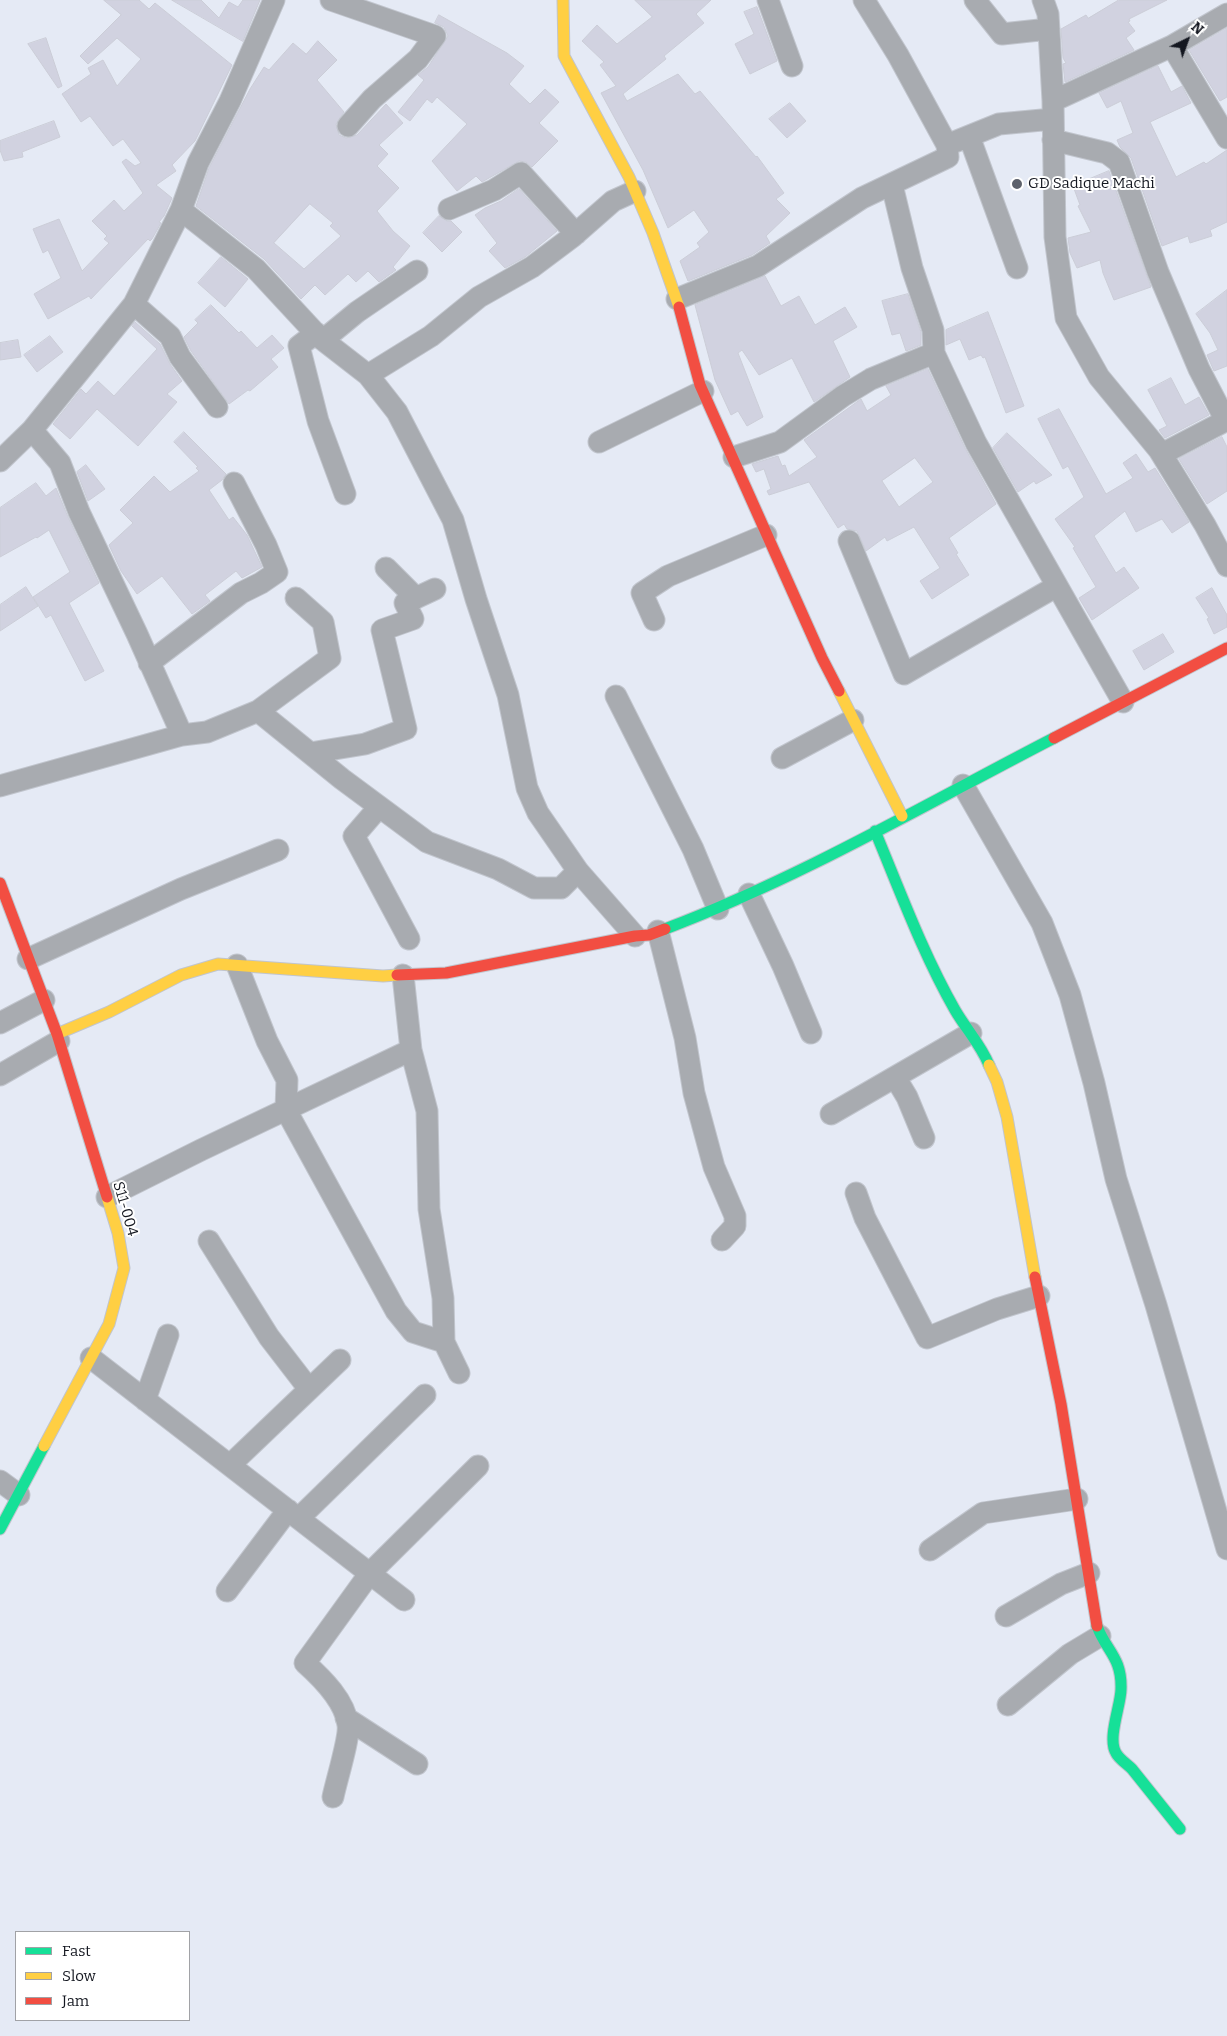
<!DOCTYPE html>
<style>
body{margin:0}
#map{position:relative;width:1227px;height:2036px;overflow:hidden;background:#e5eaf5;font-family:Bitter,serif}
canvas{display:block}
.legend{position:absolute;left:15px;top:1931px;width:175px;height:90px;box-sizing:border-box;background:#fff;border:1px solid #a1a2a6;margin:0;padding:6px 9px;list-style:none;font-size:15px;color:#141720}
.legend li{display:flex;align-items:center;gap:10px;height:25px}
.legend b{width:25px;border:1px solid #a1a2a6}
.north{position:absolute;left:1162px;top:15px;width:50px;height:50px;-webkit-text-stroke:4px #fff;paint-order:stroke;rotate:42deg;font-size:14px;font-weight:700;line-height:20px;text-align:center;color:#141720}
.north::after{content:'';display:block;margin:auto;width:18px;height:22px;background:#141720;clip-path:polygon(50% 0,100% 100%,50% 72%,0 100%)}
</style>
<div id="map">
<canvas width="1227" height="2036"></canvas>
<ul class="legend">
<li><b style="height:6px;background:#16e098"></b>Fast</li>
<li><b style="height:6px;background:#ffcf43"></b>Slow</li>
<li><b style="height:6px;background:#f24e42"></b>Jam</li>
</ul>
<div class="north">N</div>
</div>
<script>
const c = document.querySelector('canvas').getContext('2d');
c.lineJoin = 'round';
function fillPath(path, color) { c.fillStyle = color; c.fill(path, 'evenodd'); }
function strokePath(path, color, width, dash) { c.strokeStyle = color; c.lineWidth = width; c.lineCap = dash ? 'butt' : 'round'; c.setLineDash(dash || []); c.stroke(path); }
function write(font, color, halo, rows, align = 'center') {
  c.font = font + ' Bitter,serif'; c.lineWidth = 4; c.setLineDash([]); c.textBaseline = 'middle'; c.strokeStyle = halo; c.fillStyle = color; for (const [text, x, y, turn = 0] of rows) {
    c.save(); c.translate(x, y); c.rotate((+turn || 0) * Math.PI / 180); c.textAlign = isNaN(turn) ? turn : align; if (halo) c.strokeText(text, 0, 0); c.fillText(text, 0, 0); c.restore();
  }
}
const building = new Path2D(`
 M104,0H139L149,9L155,3L232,65L195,141L172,165L176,171L156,185L172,198L164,216L159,222L161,223L152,239L150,241L148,239L91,299L89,296L48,319L34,294L61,278L48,250L43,253L33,229L59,219L82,271L109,243L104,239L107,236L92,221L114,200L124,211L143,193L122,162L126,159L135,166L141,163L123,139L113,146L90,116L81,122L62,94L91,74L88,68L103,60L117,86L141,59L117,38L88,64L80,56L121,15Z
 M172,0H201L219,18L229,2L238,7L243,0H260L243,41Z
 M635,0H711L696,14L704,23L664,56L666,59L623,94L627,101L678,74L695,94L700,91L756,157L757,156L784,193L776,199L790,213L766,236L770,243L752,255L688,281L680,261L700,247L697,243L709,232L694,210L668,228L643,170L601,93L616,86L600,65L604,62L582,41L597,25L617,44L652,17Z
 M1119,0H1167L1129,19L1130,21L1128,22L1135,31L1126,38L1134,50L1065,82L1063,64L1066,63L1063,58L1061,29L1086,15L1088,18Z
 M757,7L777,61L750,74L735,44L754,34L744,12Z
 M439,15L507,53L524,66L509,84L530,104L545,89L559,102L539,123L558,141L532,167L526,162L519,161L482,182L476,176L457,191L432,161L467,124L437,97L432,103L427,99L410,121L398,112L424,80L418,75L428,67L448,36L444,27L435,23Z
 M1227,28V97L1220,101L1189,50Z
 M46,38L62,86L58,88L28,44Z
 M318,41L337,60L317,80L344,112L336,124L339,135L346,138L357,135L386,104L403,123L379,145L388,154L377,166L399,188L377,211L393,231L410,246L393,267L396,270L379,282L368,271L356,282L348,274L325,295L315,285L301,299L264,259L196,206L209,168L250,89L264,67L269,70L293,43L306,54ZM310,204L333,223L330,226L341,236L304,269L274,243Z
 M1158,66L1171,92L1182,86L1191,103L1150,122L1176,177L1204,162L1206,164L1227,150V222L1210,230L1212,236L1190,243L1188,236L1162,246L1131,158L1120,147L1117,140L1133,133L1121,101L1107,108L1099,93Z
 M790,103L806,121L787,138L769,119Z
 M54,121L60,137L22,152L23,157L4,161L0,150V141Z
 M1109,171L1151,287L1114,300L1103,273L1100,260L1077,268L1070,253L1068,238L1091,232L1078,206L1080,205L1073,186Z
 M519,189L557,231L525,257L505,268L489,251L497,243L475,215L485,208L501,201Z
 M439,216L447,221H451L462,232L442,252L423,233Z
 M221,257L248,279L225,307L198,283Z
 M765,276L781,306L799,296L815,325L845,307L857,327L833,341L850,377L814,402L792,358L759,375L742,350L738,353L763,417L747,426L738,411L731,415L715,380L695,305Z
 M1227,290V366L1214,371L1207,355L1218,350L1210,333L1196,314Z
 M908,294L921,332V345L906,351L900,333L892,335L882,301Z
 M211,305L239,333L241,331L257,348L272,335L284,348L271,359L278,367L250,391L248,390L229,404L191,351L184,337L198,323L195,320Z
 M988,312L1024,406L1006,413L985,357L983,358L981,355L969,360L960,339L946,345V330Z
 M135,322L160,344L170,364L182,381L167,394L177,402L138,446L97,409L70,439L53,424L81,389L86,394L98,381L114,396L157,349L132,326Z
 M50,336L63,352L37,372L24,355Z
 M18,340L21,357L0,360V343Z
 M928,369L965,448L996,504L949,538L958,553L956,554L969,575L932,599L920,581L940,568L914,527L887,541L885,537L866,551L857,531L847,529L844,524L838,528L809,482L769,495L767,491L771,489L764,469L756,472L752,464L778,456L782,466L785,465L789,476L817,457L804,440L861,399L867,411L891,395L886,386ZM915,458L933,482L899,507L882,481Z
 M1171,378L1185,405L1199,397L1209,415L1165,438L1159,430L1167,426L1148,390Z
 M1059,409L1106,494L1133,478L1123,463L1136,454L1148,472L1155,468L1189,522L1172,533L1162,519L1136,532L1125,511L1094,536L1116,573L1124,567L1139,588L1092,620L1079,598L1096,587L1073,548L1075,547L1055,519L1084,497L1068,466L1063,469L1038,419Z
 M184,432L226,474L222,480L209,490L229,520L233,517L247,535L262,567L242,578L236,571L205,595L210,601L192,614L162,576L137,594L121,571L109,545L133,523L120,510L154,476L170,492L199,471L196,468L198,467L174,442Z
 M1007,433L1052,475L1036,484L1034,481L1018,492L993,448Z
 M1222,437L1227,447V491L1207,504L1179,459Z
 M86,465L105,489L88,501L77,472Z
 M36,483L46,496L56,488L68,517L99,583L69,603L104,671L85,681L51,615L46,618L33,597L70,572L49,530L37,538L36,537L0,557V508Z
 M26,587L38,606L0,631V605Z
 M1212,588L1227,615V627L1214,634L1207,619L1209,618L1196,598Z
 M1163,634L1174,652L1144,670L1133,651Z`);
fillPath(building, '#d1d2e0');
strokePath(building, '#cbcdd7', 1);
const street = new Path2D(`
 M331,0L435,36L418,59L372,99L348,126
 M768,0L792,66
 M864,0L898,55L947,145
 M975,0L1002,34L1049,29
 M1043,0L1048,14L1053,101L1055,237L1066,318L1099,377L1159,450L1205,525L1227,566
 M1172,46L1227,138
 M1053,101L1172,46L1227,14
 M969,136L1017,268
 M1053,140L1107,153L1119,162L1158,272L1199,369L1226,421
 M892,185L912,268L933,330L934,353
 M449,209L494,190L521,173L576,234
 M181,210L256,269L319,337L368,375L397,412L453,520L476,599L508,695L527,788L538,813L578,871L635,936
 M677,299L758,266L862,198L948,157L947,145L999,124L1053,119
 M134,304L170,336L180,357L217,407
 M316,333L299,346L318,421L345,494
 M323,340L357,312L417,271
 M368,375L431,336L479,297L532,267L572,237L613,201L635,191
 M32,430L60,463L79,512L137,634L182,735
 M599,442L703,391
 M1162,454L1227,420
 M734,457L780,442L843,396L871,379L934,353L976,443L1123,702
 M0,461L32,430L134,304L181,210L198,163L230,101L274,0
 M849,541L904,674L1057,586
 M386,568L416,598
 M654,620L642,593L668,576L766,535
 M149,663L241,593L261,583L277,572L266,545L234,483
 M616,696L693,849L718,909
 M258,711L342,779L427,842L498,869L534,888H561L578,871
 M310,753L365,744L406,729L382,630L413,619L405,603L435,589
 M782,758L853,720
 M963,785L1042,923L1070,995L1094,1083L1116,1179L1156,1305L1227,1549
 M0,786L182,735L207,732L258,711L330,658L323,622L296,598
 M379,807L354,836L409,939
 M749,894L783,966L811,1033
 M658,931L685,1038L694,1093L714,1167L735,1216V1226L722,1240
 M28,959L181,889L278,850
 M237,965L267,1041L287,1080L286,1110L396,1311L413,1332L444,1342
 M403,975L411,1050L427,1111L429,1209L443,1298L444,1342L459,1373
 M0,1023L44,1000
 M0,1075L59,1041
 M895,1077L907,1097L924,1138
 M831,1114L971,1033
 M856,1193L865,1218L927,1338L997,1309L1039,1296
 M107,1197L201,1150L411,1050
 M209,1241L269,1337L309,1389
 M91,1358L404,1600
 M145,1400L168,1335
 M230,1465L340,1360
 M0,1481L19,1495
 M299,1518L425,1395
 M930,1550L983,1513L1077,1499
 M227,1591L288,1510
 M1006,1616L1061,1584L1089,1573
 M1008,1705L1070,1654L1100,1636
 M346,1718L417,1764
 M333,1797C336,1782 350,1737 348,1725C345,1701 323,1679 305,1663L370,1573L478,1466`);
const fast = new Path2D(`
 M875,831C900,891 923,954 955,1010C966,1029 981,1045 989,1065
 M665,929C800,878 926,804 1054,738
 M0,1529L44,1446
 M1097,1626C1106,1651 1122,1657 1121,1689C1121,1705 1107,1738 1116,1753C1119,1759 1127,1764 1132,1769C1148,1789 1164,1809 1180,1829`);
const slow = new Path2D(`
 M563,0L564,56L629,177L653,233L679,307
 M839,691L902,816
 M57,1034L109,1012L181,975L218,964L383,976L397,975
 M989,1065L997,1082L1007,1117L1035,1277
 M44,1446L109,1324L124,1268L118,1233L107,1197`);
const jam = new Path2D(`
 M679,307L700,385L822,658L839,691
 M1054,738L1227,648
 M0,883L57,1034L107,1197
 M397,975L446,973L635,936L649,935L665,929
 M1035,1277L1061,1404L1097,1626`);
strokePath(street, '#c1c5cd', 23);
strokePath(fast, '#c1c5cd', 13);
strokePath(slow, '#c1c5cd', 13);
strokePath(jam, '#c1c5cd', 13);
strokePath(street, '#a8abb0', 21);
strokePath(fast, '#16e098', 11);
strokePath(slow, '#ffcf43', 11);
strokePath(jam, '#f24e42', 11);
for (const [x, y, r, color] of [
 [1017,184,6,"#5d616b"]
]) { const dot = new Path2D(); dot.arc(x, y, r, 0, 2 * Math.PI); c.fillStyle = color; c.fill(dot); strokePath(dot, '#fff', 2); }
write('15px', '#141720', '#fff', [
 ["GD Sadique Machi",1028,184]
], 'left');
write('15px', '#141720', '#fff', [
 ["S11-004",125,1209,74]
]);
</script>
